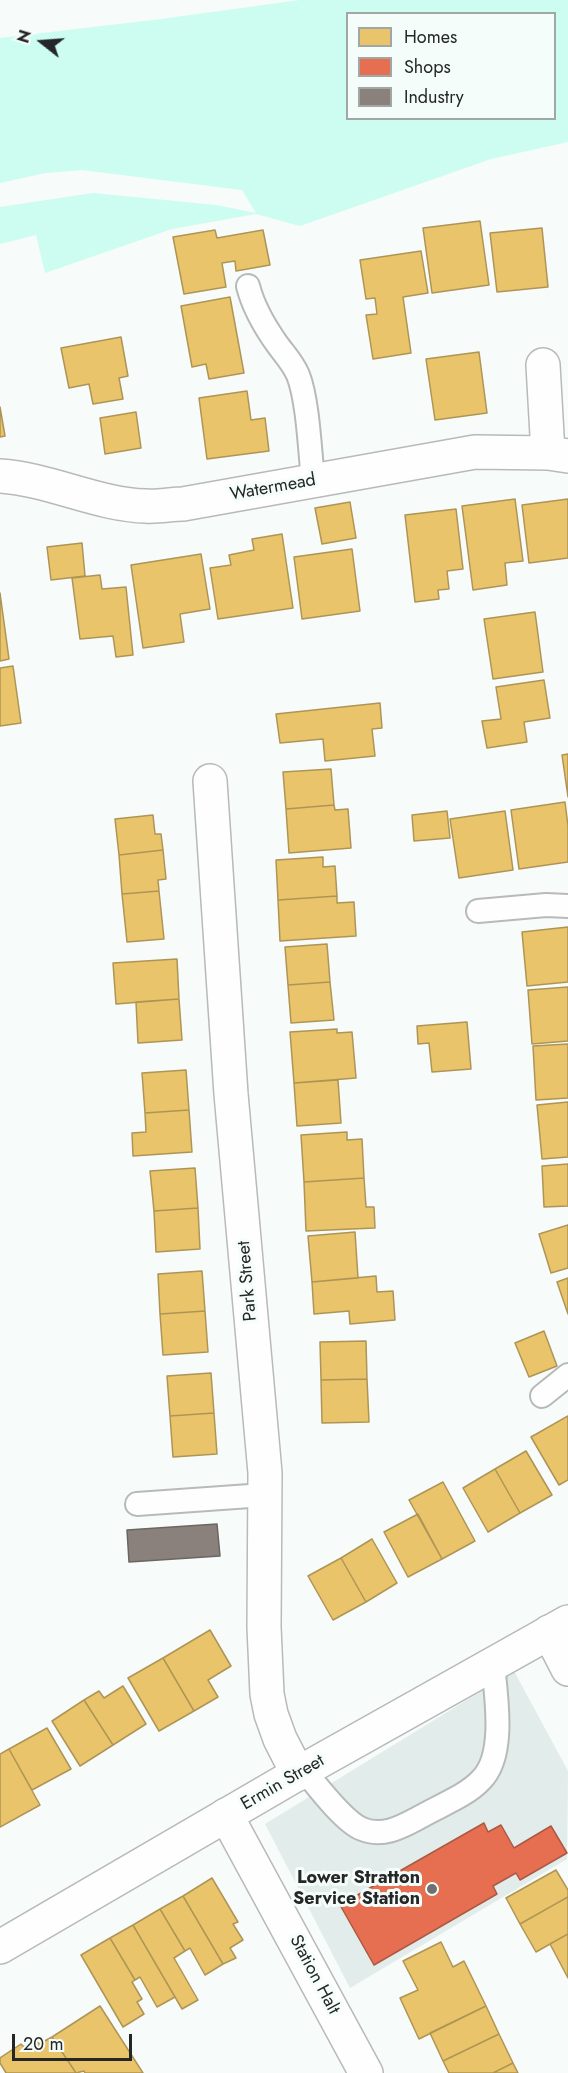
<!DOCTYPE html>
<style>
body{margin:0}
#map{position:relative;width:568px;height:2073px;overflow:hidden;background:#f7fbf9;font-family:Jost,sans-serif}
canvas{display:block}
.legend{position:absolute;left:346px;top:12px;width:210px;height:108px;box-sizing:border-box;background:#f5fdfa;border:2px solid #a1a7a5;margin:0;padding:8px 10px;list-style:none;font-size:18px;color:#242726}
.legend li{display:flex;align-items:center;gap:12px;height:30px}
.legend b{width:30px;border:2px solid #a1a7a5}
.north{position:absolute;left:12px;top:12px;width:60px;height:60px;-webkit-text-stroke:4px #f5fdfa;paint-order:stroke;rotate:287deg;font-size:16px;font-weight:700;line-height:24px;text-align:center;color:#242726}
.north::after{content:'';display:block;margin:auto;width:21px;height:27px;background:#242726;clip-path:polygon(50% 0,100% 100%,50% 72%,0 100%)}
.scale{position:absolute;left:12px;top:2034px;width:120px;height:27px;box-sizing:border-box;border:3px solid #242726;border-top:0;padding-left:8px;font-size:18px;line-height:21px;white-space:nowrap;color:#242726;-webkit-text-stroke:4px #f5fdfa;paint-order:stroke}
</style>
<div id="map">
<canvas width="568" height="2073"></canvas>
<ul class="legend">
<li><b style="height:16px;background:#e9c46a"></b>Homes</li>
<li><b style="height:16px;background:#e76f51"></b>Shops</li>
<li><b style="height:16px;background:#8a817c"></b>Industry</li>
</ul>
<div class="north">N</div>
<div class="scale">20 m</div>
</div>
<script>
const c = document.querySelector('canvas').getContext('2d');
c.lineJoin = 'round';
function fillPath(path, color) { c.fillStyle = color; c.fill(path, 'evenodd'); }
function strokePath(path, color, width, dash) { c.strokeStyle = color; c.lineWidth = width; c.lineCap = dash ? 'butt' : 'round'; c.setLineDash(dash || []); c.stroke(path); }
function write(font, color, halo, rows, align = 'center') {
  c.font = font + ' Jost,sans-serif'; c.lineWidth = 6; c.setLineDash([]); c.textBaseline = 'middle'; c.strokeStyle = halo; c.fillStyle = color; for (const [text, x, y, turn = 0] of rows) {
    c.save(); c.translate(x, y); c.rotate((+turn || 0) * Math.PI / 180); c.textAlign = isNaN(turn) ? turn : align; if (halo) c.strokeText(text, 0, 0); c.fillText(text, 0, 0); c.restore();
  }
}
fillPath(new Path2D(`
 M514,1671L568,1771L567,1859L350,1988L265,1824Z`), '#e2ecea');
fillPath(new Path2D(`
 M300,0H568V142L491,159L300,226L256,214L172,229L45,273L36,235L0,244V207L93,193L216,205L256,213L242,190L82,170L45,173L0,183V38L161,19ZM348,14H554V118H348Z`), '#ccfdf0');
const homes = new Path2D(`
 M480,221L489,285L432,293L423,228Z
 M542,228L548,287L497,292L490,233Z
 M215,230L217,238L263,230L270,265L236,271L235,261L222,263L226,287L184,294L173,237Z
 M421,251L428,293L403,297L411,353L373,359L366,315L377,314L375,298L366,299L360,260Z
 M230,297L244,373L209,379L206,364L192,367L181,306Z
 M121,337L128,376L119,378L123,399L93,404L89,384L69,388L61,348Z
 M479,352L487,413L435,420L426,359Z
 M247,391L251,420L265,418L269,451L207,459L199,398Z
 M0,407L5,436L0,437Z
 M136,412L141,448L105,454L100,418Z
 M515,499L523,561L505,563L507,585L473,590L462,506Z
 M568,499V558L529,563L522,505Z
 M350,502L356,538L322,544L315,508Z
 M456,509L463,569L447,571L449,589L438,590L439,599L415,602L405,515Z
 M282,534L293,608L218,619L210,568L231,565L229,555L254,550L252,539Z
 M82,543L85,576L51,580L47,547Z
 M352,549L360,611L302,619L294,557Z
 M201,554L210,609L180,614L184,642L143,648L131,565Z
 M100,575L102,589L126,587L133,655L116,657L113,636L80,639L72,578Z
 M0,593L9,659L0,661Z
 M535,612L543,672L493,679L484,619Z
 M13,666L21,723L0,726V668Z
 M544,680L550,718L524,722L527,742L487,748L482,721L501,719L496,687Z
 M380,703L382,728L372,729L375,756L325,761L323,739L280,743L276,714Z
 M568,754V797L562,755Z
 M331,769L334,805L286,809L283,772Z
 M565,802L568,826V862L519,869L511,810Z
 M334,805L335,810L348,809L351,848L289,853L286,809Z
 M447,811L450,838L414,841L412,815Z
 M505,811L513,870L459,878L450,819Z
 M153,815L155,834H161L163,850L119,855L115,819Z
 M163,850L166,879L158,880L159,891L122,894L119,855Z
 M323,857V867L335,866L337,896L278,900L276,860Z
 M159,891L164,939L127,942L122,894Z
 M337,896V903L354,902L356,936L280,941L278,900Z
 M568,927V982L527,986L522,932Z
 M327,944L330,982L288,985L285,947Z
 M177,959L179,999L116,1004L113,963Z
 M330,982L334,1020L291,1023L288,985Z
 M568,987V1041L532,1044L528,990Z
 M179,999L182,1040L138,1043L136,1002Z
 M467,1022L471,1069L432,1072L429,1043L418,1044L417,1026Z
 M337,1029V1033L352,1032L356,1078L294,1083L290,1032Z
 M568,1044V1098L536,1100L533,1046Z
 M186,1070L189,1110L145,1113L142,1073Z
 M338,1080L341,1123L297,1126L294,1083Z
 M568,1102V1157L542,1159L537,1105Z
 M189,1110L192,1152L133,1156L132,1133L146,1132L145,1113Z
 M347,1132V1140L362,1139L364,1178L304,1182L301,1135Z
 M568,1164V1206L544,1207L542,1166Z
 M195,1168L198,1208L154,1211L150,1171Z
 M364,1178L366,1207H374L375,1228L306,1231L304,1182Z
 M198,1208L200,1249L156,1252L154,1211Z
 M568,1225V1268L551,1273L539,1234Z
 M355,1232L358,1278L312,1282L308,1236Z
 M202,1271L205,1311L160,1314L158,1274Z
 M376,1276L377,1292L393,1291L395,1320L350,1324L349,1311L314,1314L312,1282Z
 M568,1278V1314L557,1282Z
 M205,1311L208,1352L163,1355L160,1314Z
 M544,1331L557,1366L529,1377L515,1343Z
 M366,1341L367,1379L321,1380L320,1342Z
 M211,1373L214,1413L170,1416L167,1376Z
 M367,1379L369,1422L322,1423L321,1380Z
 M214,1413L217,1454L173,1457L170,1416Z
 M568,1416V1480L559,1485L531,1437Z
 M526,1451L552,1495L520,1513L495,1469Z
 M495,1469L520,1513L488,1532L463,1488Z
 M443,1482L475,1541L442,1559L409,1500Z
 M418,1514L442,1559L408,1577L384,1532Z
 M372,1539L397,1583L366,1602L341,1558Z
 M341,1558L366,1602L333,1620L308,1576Z
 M210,1630L231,1666L208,1680L218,1697L194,1711L163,1658Z
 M163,1658L194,1711L159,1731L128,1678Z
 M123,1686L146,1724L113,1745L84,1700L99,1691L104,1698Z
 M84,1700L113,1745L80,1766L52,1721Z
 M47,1728L71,1769L32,1790L9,1749Z
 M9,1749L40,1805L0,1827V1754Z
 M556,1870L568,1890V1897L520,1924L506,1898Z
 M212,1878L238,1922L233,1924L243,1940L230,1948L236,1958L223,1964L183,1896Z
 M183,1896L223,1964L205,1975L190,1948L185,1951L160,1909Z
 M568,1897V1934L536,1952L520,1924Z
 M160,1909L185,1951L174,1958L198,2000L182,2009L133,1925Z
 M133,1925L175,1997L157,2007L140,1977L135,1980L110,1938Z
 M568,1934V1978L550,1944Z
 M110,1938L135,1980L132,1982L142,1999L137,2002L144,2014L123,2027L81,1955Z
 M441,1942L453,1967L464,1961L486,2006L419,2039L400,1998L418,1990L403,1961Z
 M100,2006L143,2073H85L84,2071L76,2073L52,2037Z
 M486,2006L499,2034L443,2061L430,2033Z
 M499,2034L513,2063L493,2073H449L443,2061Z
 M52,2037L76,2073H6L0,2063V2058L21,2044L24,2047L35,2039L39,2044Z
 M513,2063L518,2073H493Z`);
fillPath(homes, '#e9c46a');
strokePath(homes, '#ae9556', 1.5);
const shops = new Path2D(`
 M484,1823L488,1832L501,1825L514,1848L551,1826L567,1853L520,1880L516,1873L493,1886L497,1894L374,1965L340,1905Z`);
fillPath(shops, '#e76f51');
strokePath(shops, '#ac5944', 1.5);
const industry = new Path2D(`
 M217,1524L220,1556L129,1562L127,1530Z`);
fillPath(industry, '#8a817c');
strokePath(industry, '#6b6662', 1.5);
const lane = new Path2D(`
 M248,286C253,306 265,327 277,344C285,355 293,363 298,375C308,400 310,452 313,481
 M478,911L546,905L568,906
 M542,1396L568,1375
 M137,1504L264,1495
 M304,1770C317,1786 344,1822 362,1829C384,1838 403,1826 422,1816C441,1805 466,1796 481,1780C506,1756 496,1696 493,1664`);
const street = new Path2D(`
 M543,365L548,453
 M0,476C49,479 98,505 146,506C158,507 171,504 183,504L475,452L548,453L568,456
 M210,781L231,1094L265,1473L264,1627L267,1694L271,1714L280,1739L298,1774
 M549,1632L568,1669
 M226,1815L366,2073`);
const secondary = new Path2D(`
 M0,1947L304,1770L568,1622`);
strokePath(lane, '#b7bab9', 26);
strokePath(street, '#b7bab9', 36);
strokePath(secondary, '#b7bab9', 36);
strokePath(lane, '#fefefe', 22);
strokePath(street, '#fefefe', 33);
strokePath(secondary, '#fefefe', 33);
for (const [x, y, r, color] of [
 [432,1889,6,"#6e7170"]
]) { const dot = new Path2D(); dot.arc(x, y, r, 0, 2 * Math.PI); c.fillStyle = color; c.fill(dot); strokePath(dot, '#f5fdfa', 2); }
write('18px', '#242726', '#f5fdfa', [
 ["Watermead",273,488,-10],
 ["Park Street",248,1281,-95],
 ["Ermin Street",283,1783,-30],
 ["Station Halt",314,1975,62]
]);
write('bold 18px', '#242726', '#f5fdfa', [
 ["Lower Stratton",420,1879],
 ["Service Station",420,1900]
], 'right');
</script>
